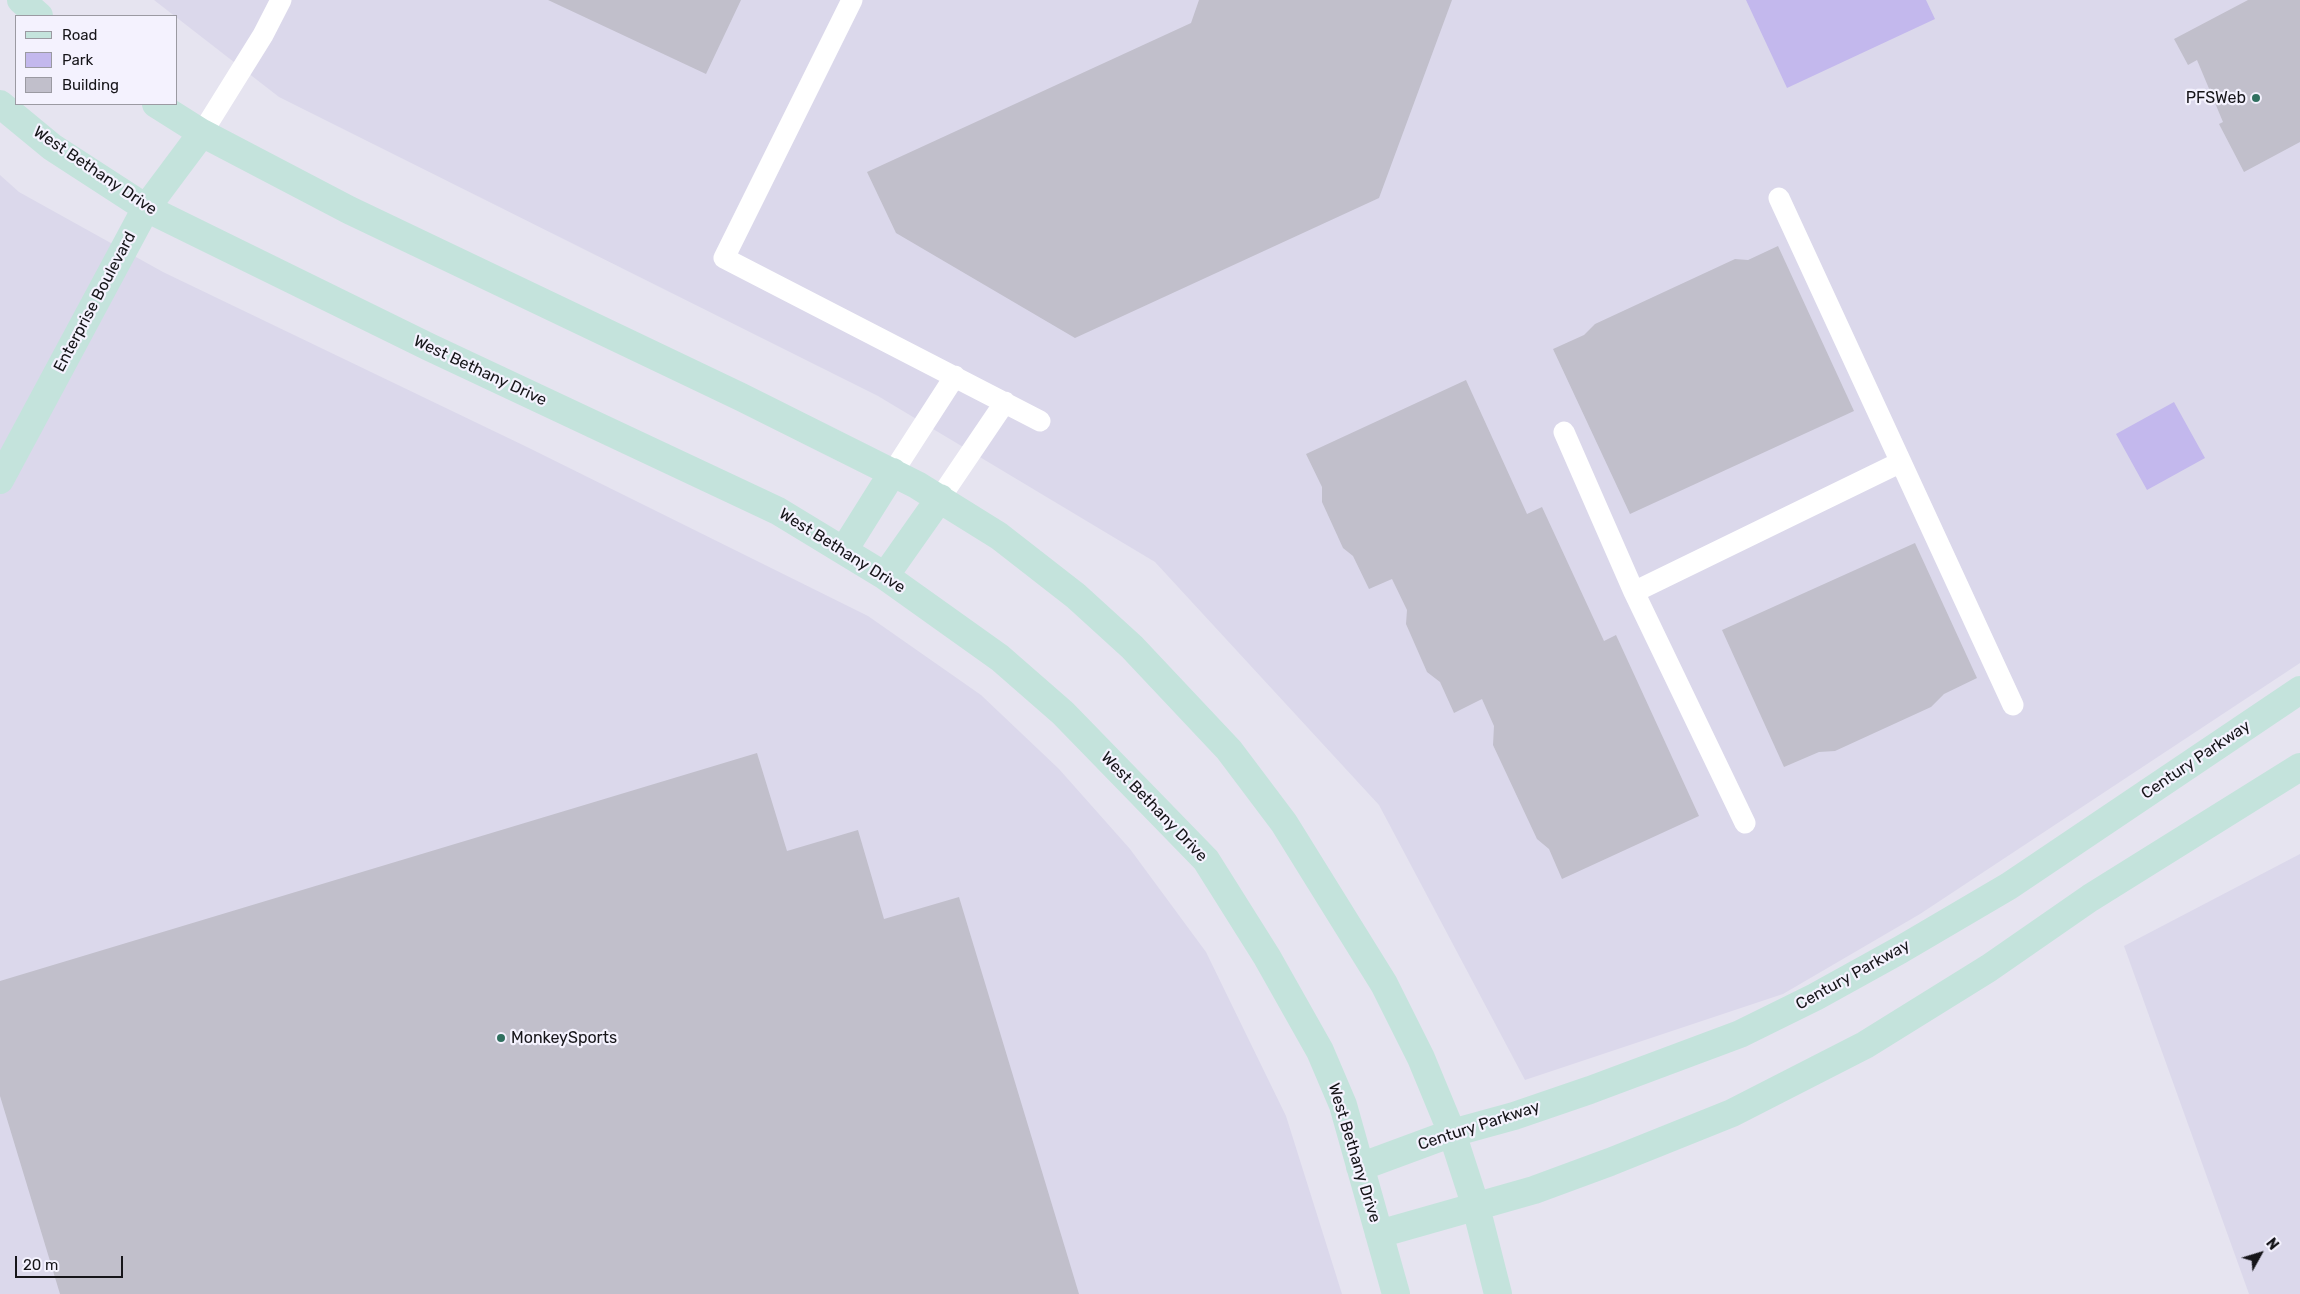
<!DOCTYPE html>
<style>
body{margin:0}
#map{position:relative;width:2300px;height:1294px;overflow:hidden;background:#e6e4f0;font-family:Rubik,sans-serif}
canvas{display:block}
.legend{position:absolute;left:15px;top:15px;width:162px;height:90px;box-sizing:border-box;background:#f4f2fe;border:1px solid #9b9aa2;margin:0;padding:6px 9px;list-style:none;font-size:15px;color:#161519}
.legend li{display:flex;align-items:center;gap:10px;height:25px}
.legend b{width:25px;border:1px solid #9b9aa2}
.north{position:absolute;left:2235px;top:1229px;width:50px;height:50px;-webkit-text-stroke:4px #f4f2fe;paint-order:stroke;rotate:51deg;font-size:14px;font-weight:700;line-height:20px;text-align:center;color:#161519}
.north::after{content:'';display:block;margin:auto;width:18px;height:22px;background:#161519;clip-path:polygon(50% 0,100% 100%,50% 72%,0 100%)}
.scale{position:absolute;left:15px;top:1256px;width:108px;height:22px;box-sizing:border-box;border:2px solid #161519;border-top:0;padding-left:6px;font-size:15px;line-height:18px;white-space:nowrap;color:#161519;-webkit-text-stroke:4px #f4f2fe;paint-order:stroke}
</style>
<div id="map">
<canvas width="2300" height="1294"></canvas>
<ul class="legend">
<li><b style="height:6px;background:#c4e3dc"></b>Road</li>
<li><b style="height:14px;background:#c3b8ed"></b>Park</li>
<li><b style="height:14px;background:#c1bfcb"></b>Building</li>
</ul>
<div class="north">N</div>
<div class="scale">20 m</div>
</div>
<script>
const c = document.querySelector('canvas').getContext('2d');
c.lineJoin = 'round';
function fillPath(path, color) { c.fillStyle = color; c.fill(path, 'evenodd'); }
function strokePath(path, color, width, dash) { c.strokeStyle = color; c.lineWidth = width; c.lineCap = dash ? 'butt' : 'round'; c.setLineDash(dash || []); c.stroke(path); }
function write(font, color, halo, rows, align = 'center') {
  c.font = font + ' Rubik,sans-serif'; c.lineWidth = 4.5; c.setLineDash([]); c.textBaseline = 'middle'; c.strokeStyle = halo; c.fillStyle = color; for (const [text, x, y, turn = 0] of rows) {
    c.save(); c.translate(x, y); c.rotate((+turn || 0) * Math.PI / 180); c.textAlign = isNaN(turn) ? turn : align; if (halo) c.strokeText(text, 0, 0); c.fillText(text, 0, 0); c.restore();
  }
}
fillPath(new Path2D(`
 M154,0H2300V663L1920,914L1783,994L1525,1080L1379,805L1155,562L878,396L279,97Z
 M0,175L19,192L163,272L527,447L868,616L981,695L1059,769L1130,849L1206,952L1286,1116L1342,1294H0Z
 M2300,854V1294H2249L2124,946Z`), '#dbd8eb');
fillPath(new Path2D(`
 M1746,0H1926L1935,19L1787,88Z
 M2174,402L2205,458L2147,490L2116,434Z`), '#c3b8ed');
fillPath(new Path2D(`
 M548,0H741L706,74Z
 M1199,0H1452L1379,198L1075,338L896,233L867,172L1191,23Z
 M2248,0H2300V142L2244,172L2219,124L2223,122L2197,60L2188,65L2174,39Z
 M1778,246L1854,411L1630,514L1553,349L1584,335L1595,324L1735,259L1748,260Z
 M1466,380L1527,514L1542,507L1604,641L1616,635L1699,816L1562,879L1549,849L1537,839L1493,745L1494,726L1482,699L1454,713L1440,682L1427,672L1406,624L1407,610L1392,579L1369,589L1353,556L1343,548L1322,502V487L1306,454Z
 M1915,543L1977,678L1944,694L1931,707L1835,751L1819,752L1784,767L1722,630Z
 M757,753L787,851L858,830L884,919L959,897L1079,1294H60L0,1096V981Z`), '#c1bfcb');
strokePath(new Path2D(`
 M852,0L724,258L1040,421
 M202,133L263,35L281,0
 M1779,198L2013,705
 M1564,432L1634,592L1745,823
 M893,472L955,376
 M940,498L1005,402
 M1634,592L1901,462`), '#fff', 21);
strokePath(new Path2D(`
 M21,0L39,16
 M0,104L52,147L146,208L429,347L778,511L885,576L1000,658L1063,713L1206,860L1267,957L1320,1051L1343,1105L1396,1294
 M156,104L202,133L349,210L741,397L917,485L999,536L1076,596L1132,647L1229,750L1284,823L1384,984L1421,1058L1452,1133L1476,1207L1498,1294
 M0,480L146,208L202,133
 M844,550L893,472
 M885,576L940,498
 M1360,1167L1452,1133L1514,1116L1590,1090L1740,1034L1815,997L1900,950L2009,886L2300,690
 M1379,1234L1534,1190L1610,1162L1732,1113L1865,1045L1989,968L2090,898L2300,767`), '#c4e3dc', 28);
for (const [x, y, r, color] of [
 [2256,98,5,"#30705f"],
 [501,1038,5,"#30705f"]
]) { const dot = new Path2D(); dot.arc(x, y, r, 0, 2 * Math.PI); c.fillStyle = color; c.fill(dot); strokePath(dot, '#f4f2fe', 2); }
write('16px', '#161519', '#f4f2fe', [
 ["PFSWeb",2246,98],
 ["MonkeySports",511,1038,"left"]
], 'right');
write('16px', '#161519', '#f4f2fe', [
 ["West Bethany Drive",95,171,34],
 ["Enterprise Boulevard",95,302,-62],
 ["West Bethany Drive",480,371,25],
 ["West Bethany Drive",842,551,32],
 ["Century Parkway",2196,760,-34],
 ["West Bethany Drive",1154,807,46],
 ["Century Parkway",1853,975,-29],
 ["Century Parkway",1479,1126,-18],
 ["West Bethany Drive",1354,1153,73]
]);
</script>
